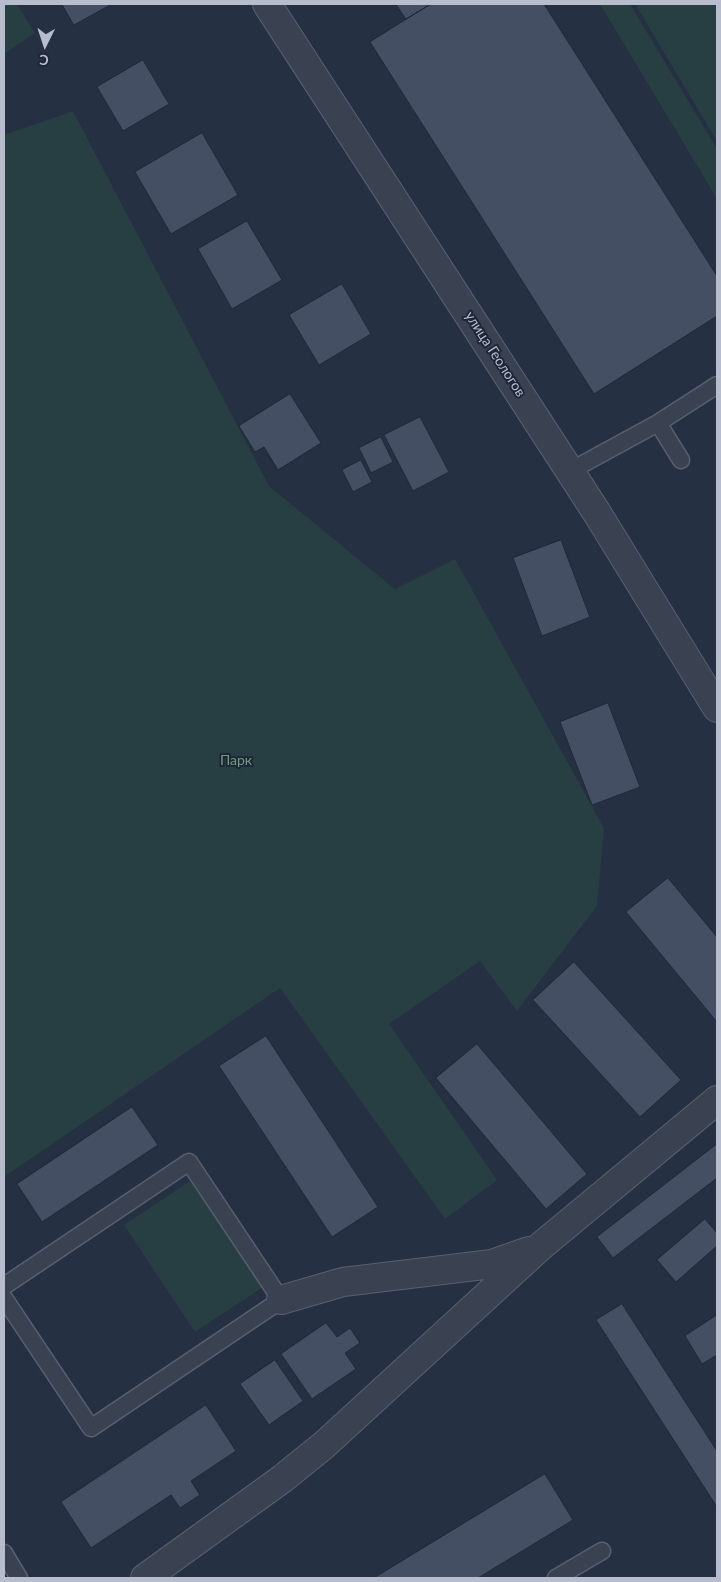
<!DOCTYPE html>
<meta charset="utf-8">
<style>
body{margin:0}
#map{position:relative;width:721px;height:1582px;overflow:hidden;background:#253042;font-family:Lato,sans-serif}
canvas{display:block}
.frame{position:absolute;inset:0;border:5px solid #b7bdcc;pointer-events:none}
.north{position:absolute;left:20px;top:20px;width:50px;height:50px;-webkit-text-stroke:4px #1e2737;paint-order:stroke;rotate:184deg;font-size:14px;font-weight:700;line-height:20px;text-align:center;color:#b7bdcc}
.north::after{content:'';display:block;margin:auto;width:18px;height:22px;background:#b7bdcc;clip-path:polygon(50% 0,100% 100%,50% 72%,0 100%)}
</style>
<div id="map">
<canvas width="721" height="1582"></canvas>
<div class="frame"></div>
<div class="north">С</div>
</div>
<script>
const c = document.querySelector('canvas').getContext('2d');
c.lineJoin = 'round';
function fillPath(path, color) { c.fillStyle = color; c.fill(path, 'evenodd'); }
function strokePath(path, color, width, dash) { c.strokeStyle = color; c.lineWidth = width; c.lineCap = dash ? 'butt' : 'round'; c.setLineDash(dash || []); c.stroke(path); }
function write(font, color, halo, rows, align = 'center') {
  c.font = font + ' Lato,sans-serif'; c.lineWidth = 4; c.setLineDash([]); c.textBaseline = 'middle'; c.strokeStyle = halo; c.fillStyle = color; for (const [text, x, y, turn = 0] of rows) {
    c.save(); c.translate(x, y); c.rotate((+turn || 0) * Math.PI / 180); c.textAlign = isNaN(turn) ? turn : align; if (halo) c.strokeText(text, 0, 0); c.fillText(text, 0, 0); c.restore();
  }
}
fillPath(new Path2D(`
 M4,4H17L35,33L4,54Z
 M600,4H630L717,149V199Z
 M635,4H717V141Z
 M73,111L269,486L395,589L455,559L604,828L597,906L517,1011L480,961L389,1024L497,1180L445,1219L280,988L4,1177V135Z
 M190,1181L262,1288L195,1332L124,1225Z`), '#273e43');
const building = new Path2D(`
 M62,4H112L74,25Z
 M396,4H431L406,19Z
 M431,4H544L717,276V316L594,394L370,42Z
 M143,60L169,104L123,131L97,87Z
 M202,133L238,195L171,234L135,172Z
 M247,221L282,280L232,309L198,249Z
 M342,284L371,334L319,365L289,315Z
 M290,394L321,443L278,470L264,447L255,452L239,426Z
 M420,417L449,472L413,491L384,435Z
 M381,437L393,462L371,473L359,448Z
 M361,460L372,482L353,492L342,470Z
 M561,540L590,617L542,636L513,558Z
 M608,703L640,787L592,805L560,722Z
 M668,878L717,937V1022L626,912Z
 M574,962L681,1080L640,1117L533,1000Z
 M266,1036L378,1207L332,1237L219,1066Z
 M477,1044L587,1174L546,1209L436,1078Z
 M132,1107L158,1145L42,1222L17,1184Z
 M717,1144V1178L613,1258L597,1237Z
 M705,1219L717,1233V1246L676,1282L657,1260Z
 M622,1304L717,1451V1507L596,1320Z
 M717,1315V1355L702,1364L685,1336Z
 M326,1323L337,1337L350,1328L360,1343L345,1353L356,1369L312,1399L281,1354Z
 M275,1360L303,1401L269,1425L240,1384Z
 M206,1405L236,1451L191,1481L200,1495L180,1508L171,1495L91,1548L61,1502Z
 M545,1474L573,1520L478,1578H374Z`);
fillPath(building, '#444f64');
strokePath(building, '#202939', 1);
const service = new Path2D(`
 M658,423L681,460
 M570,471L658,423L717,385
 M4,1286L189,1162L281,1300L91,1428L4,1298
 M4,1553L19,1578
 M556,1578L602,1551`);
const minor = new Path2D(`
 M281,1300L343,1282L492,1264L529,1251
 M145,1578L282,1479L324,1445L541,1246L717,1100`);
const tertiary = new Path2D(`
 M267,4L597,513L717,708`);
strokePath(service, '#58606f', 19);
strokePath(minor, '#58606f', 30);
strokePath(tertiary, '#58606f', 30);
strokePath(service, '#3a4252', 16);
strokePath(minor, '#3a4252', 28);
strokePath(tertiary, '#3a4252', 28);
write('14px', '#b7bdcc', '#1e2737', [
 ["улица Геологов",495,354,57]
]);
write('14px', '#6d9e7b', '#1e2737', [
 ["Парк",236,760]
]);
</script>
